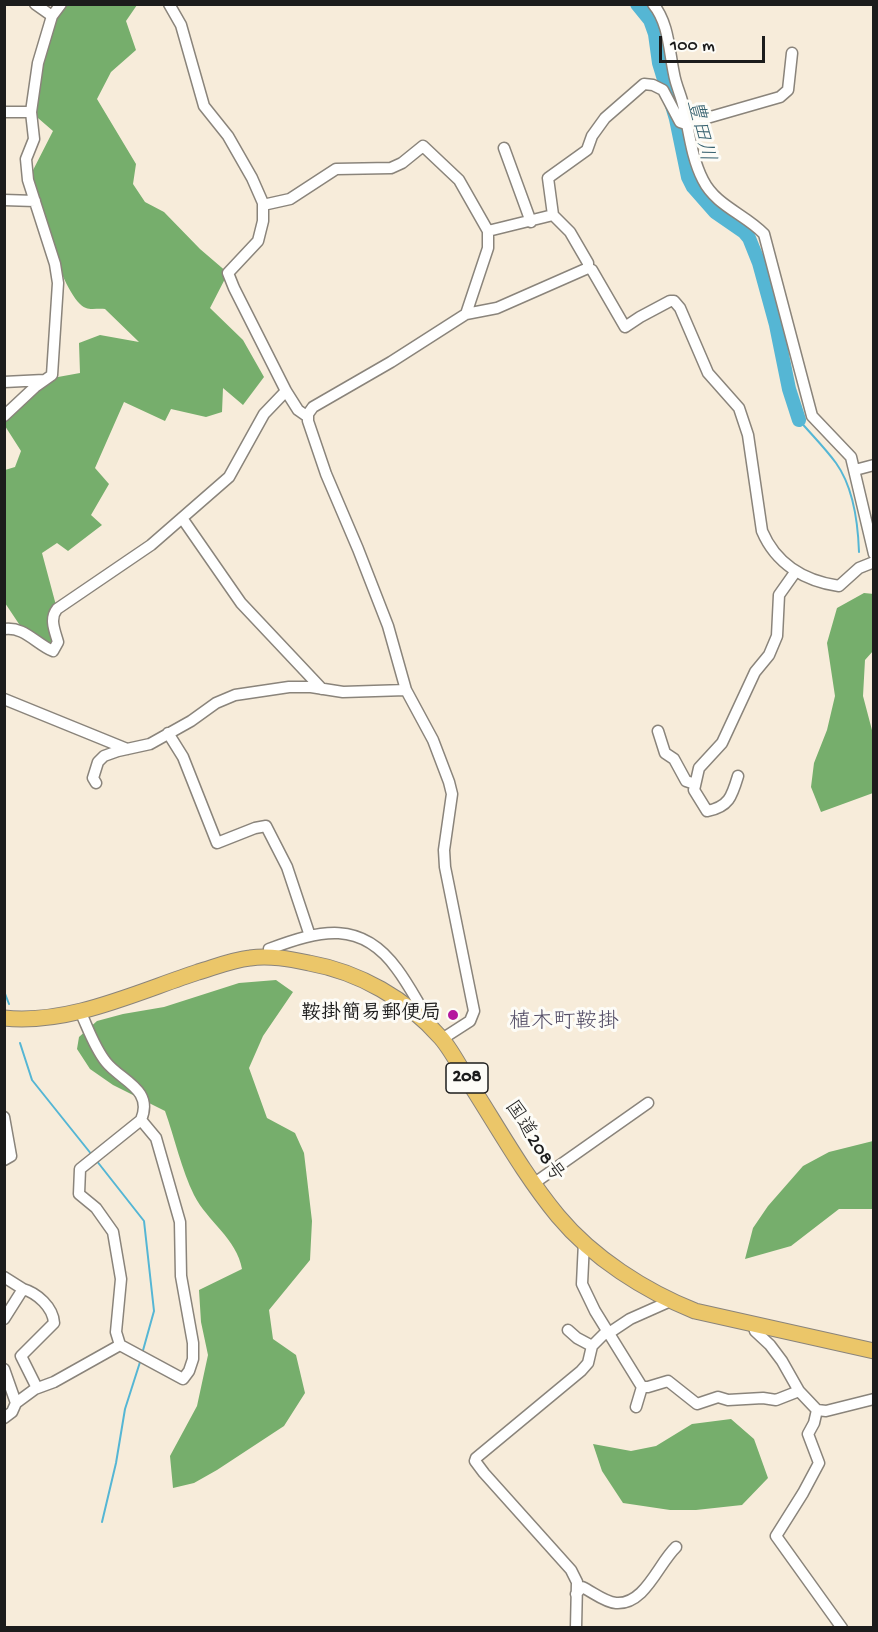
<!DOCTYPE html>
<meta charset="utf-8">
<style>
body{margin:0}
#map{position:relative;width:878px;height:1632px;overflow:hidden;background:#f7ecda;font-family:"Gochi Hand",sans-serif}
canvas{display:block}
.frame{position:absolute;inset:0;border:6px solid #1c1c1c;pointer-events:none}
.scale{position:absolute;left:659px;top:36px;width:106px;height:27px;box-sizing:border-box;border:3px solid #1c1c1c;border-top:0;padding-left:8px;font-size:18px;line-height:21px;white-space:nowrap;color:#1c1c1c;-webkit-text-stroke:4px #fdfcf7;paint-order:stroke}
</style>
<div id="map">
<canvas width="878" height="1632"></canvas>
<div class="frame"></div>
<div class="scale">100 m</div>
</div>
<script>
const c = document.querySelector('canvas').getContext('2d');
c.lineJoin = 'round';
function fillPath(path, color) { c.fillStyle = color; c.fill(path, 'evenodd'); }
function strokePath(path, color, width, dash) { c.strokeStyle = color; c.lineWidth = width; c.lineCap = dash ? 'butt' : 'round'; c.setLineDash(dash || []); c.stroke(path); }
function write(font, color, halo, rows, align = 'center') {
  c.font = font + ' "Gochi Hand","Klee One",sans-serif'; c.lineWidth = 6; c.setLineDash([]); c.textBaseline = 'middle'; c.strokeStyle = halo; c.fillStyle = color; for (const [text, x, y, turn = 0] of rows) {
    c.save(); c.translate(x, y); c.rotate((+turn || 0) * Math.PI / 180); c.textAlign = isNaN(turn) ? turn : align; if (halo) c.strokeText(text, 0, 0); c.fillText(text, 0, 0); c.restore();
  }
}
fillPath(new Path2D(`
 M58,5H137L126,21L136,50L111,72L97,99L136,164L133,184L145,202L164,212L200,249L228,273L210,308L243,340L264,377L243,405L223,388L222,412L206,417L171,409L165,421L124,402L95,468L109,484L91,515L102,525L68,551L57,543L42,553L57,609L56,647L25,633L5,603V470L15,467L21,451L5,426L4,423L47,379L80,373L79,343L100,335L139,342L105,309C99,308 91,310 86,308C64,300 37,204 28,180L53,131L31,112L38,77Z
 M864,593L874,594L873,651L865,660L863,696L873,734V793L821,812L811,787L814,763L827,730L835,696L827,643L837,608Z
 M276,980L293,992L263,1036L249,1068L267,1118L295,1133L304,1153L312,1221L310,1260L269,1310L273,1339L296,1355L305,1393L284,1426L217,1470L194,1483L173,1488L170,1456L197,1406L208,1355L201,1322L199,1290L242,1269C237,1239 207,1221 194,1195C182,1171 174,1136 165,1111L113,1085L90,1069L77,1049L79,1037L97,1021L123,1014L164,1007L239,983Z
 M873,1141V1209H839L791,1246L745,1259L753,1228L768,1206L803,1166L829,1152Z
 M731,1419L754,1439L768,1478L742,1505L696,1510H670L623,1503L602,1471L593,1444L631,1451L656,1446L692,1424Z`), '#76ae6c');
strokePath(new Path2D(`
 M799,420C811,434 825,448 836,463C854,488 858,523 859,552
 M4,991L9,1004
 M20,1043L32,1080L92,1155
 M96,1160L144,1221L154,1311L142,1354
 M102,1522L116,1463L125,1409L141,1359`), '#55b6d4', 2);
strokePath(new Path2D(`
 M637,4L650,20L655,34L659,63L676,119L688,177L693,187L715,212L744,232L749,238L759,263L776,325L789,389L799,420`), '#55b6d4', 14);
const minor = new Path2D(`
 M35,4L52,16
 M169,4L181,25L204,106L228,136L252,178L263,203V221L258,241L228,273L234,288L286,391L298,410L308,417
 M653,4C669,23 669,51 674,74C676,86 682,97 684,109C689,132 692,159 703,180C716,206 745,214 764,234L812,416L851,457L874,554
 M792,53L788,90L780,97L686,124L680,122L663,90L653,85L644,84L605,118L592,136L587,150L548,178L553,215L570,232L588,263V268L592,270L625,327L640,317L670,301H674L680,308L708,373L739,408L748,435L762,531C776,564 805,581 839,586L859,568L874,562
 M4,112H31
 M504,148L531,222
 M4,200L35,201
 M263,205L290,199L336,169L391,168L402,163L423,146L459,180L488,231V248L466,314
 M488,231L553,215
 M4,382L44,380
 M4,416L35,387L52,375L58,283L55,264L28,180L26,159L34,139L31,112L38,63L52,16L61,4
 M855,470L874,465
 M182,518L241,603L322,689
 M4,629C24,626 36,644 53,651L58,642C55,631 49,619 57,609L151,545L229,477L264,414L286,391
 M4,699L127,749
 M658,731L665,753L674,759L686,781L695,784
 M168,733L183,757L217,843L255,828L266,826L287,867L310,936
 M738,776C732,796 729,807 707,811L694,790L699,768L722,743L755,672L769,655L777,636L779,595L796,571
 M96,783L93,778L98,762L104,756L118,751L150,744L191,721L216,703L235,695L289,687H311L343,692L406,690
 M269,957V949C320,930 361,919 397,969C409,985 418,1003 429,1020
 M80,1011C88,1028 94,1047 106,1062C121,1081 154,1089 141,1120L80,1169L79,1194L96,1208L113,1232L121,1279L116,1332L120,1345L183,1379L189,1371L193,1359V1343L181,1276L180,1222L156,1138L141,1120
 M440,1035L442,1039L470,1021L474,1011L445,867L444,850L452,794L449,782L433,740L406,690L388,626L358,549L326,474L308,421V414L313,407L391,362L466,314L497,308L588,268
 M4,1117L11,1156L4,1160
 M533,1184L648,1103
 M584,1242L582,1284L595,1311L642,1387L636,1407
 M4,1277L23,1289L4,1319
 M23,1289C37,1293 53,1307 54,1323L21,1356L37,1388
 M753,1323L755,1331L770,1345L782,1361L799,1391L817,1410L826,1411L874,1399
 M568,1330L577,1338L592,1346L607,1331
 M609,1333L630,1319L666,1303L668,1300
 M4,1369L16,1403
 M642,1387H648L668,1381L697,1404L718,1397L728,1400L763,1398L776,1400L799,1391
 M817,1410L814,1423L808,1434L819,1463L803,1493L776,1536L842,1628
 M4,1418L12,1412L16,1403L35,1389L54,1382L120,1345
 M576,1594L582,1587C593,1592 604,1602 616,1603C645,1605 658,1564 676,1547
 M576,1628L577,1582L571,1570L484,1473L475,1461L476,1458L581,1371L588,1363L592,1346`);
const highway = new Path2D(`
 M4,1018C69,1025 137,992 198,972C215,967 232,960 250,958C269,955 290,959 309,963C359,972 407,999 441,1038C453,1052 462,1071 472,1087C500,1131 525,1176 558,1216C593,1258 645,1291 695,1311L874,1351`);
strokePath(minor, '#8a847b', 13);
strokePath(highway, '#8a847b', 17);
strokePath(minor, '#fff', 10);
strokePath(highway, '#ebc669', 15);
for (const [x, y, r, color] of [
 [453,1015,6,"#b5179e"]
]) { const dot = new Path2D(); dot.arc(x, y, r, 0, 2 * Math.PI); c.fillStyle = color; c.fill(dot); strokePath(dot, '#fdfcf7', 2); }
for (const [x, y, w] of [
 [467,1078,42]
]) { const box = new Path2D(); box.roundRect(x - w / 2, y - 15, w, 30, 4.5); c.fillStyle = '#fdfcf7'; c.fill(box); strokePath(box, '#1c1c1c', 1.5); }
write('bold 18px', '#1c1c1c', null, [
 ["208",467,1078]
]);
write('bold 20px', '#1c1c1c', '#fdfcf7', [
 ["鞍掛簡易郵便局",441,1015]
], 'right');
write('20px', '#1c1c1c', '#fdfcf7', [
 ["国道208号",533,1142,57]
]);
write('italic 21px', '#36616f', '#fdfcf7', [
 ["豊田川",699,131,77]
]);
write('22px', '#534d66', '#fdfcf7', [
 ["植木町鞍掛",564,1024]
]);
</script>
